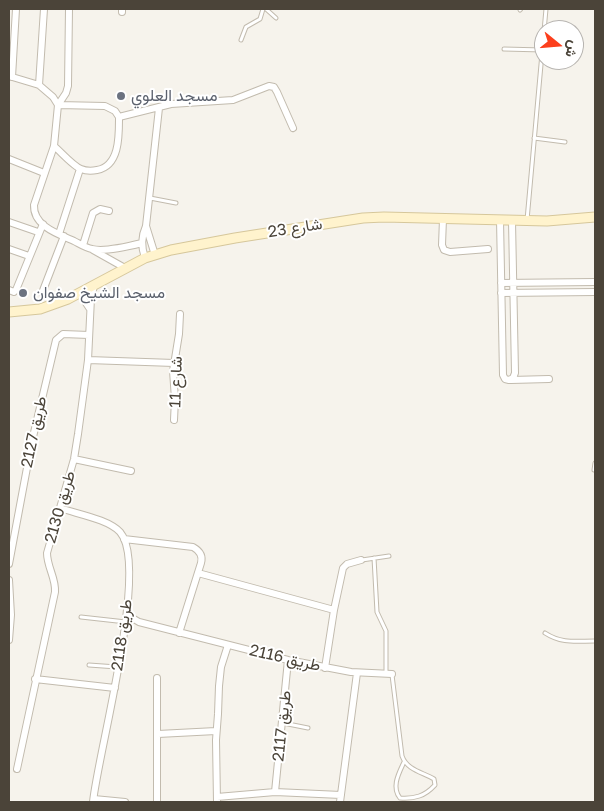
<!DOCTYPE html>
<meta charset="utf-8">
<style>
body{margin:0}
#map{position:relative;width:604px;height:811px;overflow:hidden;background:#f6f3ec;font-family:"Golos Text",Vazirmatn,sans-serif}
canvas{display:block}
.frame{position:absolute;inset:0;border:10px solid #4b4439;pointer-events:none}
.north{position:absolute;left:534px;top:20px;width:50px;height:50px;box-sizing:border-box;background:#fff;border:1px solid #b7b4b0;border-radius:50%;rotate:107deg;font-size:14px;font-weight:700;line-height:20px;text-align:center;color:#4b4439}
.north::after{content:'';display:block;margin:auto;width:18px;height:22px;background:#fc3f1d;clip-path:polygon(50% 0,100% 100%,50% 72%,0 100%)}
</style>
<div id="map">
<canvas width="604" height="811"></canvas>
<div class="frame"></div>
<div class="north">ش</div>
</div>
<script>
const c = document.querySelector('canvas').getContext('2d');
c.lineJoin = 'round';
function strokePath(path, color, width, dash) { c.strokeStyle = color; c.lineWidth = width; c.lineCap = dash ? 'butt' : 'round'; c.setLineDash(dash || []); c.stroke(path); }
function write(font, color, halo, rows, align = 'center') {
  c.font = font + ' "Golos Text",Vazirmatn,sans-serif'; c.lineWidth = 4; c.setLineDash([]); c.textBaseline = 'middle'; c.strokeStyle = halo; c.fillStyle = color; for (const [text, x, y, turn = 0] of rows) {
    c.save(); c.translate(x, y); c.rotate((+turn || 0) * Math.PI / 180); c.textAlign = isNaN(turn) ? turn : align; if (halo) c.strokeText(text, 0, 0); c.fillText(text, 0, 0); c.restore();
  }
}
const lane = new Path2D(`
 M266,9L276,18
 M520,10L521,9
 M241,40L246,27L260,19L263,9
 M504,49L543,50
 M534,138L565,142
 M150,198L176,203
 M527,220L546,9
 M594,470L595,463
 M374,558L377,612L386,631V673
 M362,560L389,556
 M81,617L126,622
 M545,633C562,644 576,641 595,641
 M89,665L117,667
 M392,675L402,756C407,770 422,772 434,779L435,785C425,796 415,799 400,798C391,787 399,773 404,762
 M283,723L308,728`);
const street = new Path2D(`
 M122,12V9
 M9,76L39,85L53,97L58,105L54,146L34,205C33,226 58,234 74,241C80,244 86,248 92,249C103,252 130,246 142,243
 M12,77L16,9
 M39,85L44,9
 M58,105L66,93L68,86L69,9
 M119,117L171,104L233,100L269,86L274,87L277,92L293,128
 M54,146C61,152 73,166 81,169C86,171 92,171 97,170C120,166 119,135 119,117L115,111L105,106L58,105
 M9,159L44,173
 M443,219L442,245L444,250L450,252L488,249
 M500,220L503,375L505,379L509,380L513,378L515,373L512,221
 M9,222L38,232
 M146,226L155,255
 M59,234L80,169
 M83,245L93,213L100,209L109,211
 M9,249L29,256
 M93,250L125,268
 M145,258C141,247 141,237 146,226L159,108
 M501,283L595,282
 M9,290L14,292L16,290L43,224
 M42,293L64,236
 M501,293L595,292
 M80,294L90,309
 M88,360L174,363
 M511,380L549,379
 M174,420L175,399L173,371L179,334L180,314
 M74,459L131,471
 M60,508C77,514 108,519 120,532C150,566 98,752 93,802
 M124,539L193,547C200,551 203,556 201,563L179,633
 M9,564L32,441L56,340L63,334L89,335
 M198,573L334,610
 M9,580L11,615L9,640
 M127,615L139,622L288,660L351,672L392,674
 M325,668L334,610L343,568L347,564L361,560
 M157,678V802
 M35,679L115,688
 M158,734L216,731
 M17,769L55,592C56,578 47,567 47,553L74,459L78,434L88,360L91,298L94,286
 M275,792L288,660
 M217,797L275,792L341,795
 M94,799L125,802
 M217,802L216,740L218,714L219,686L221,667L228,645
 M340,802L357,673`);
const secondary = new Path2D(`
 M9,312L40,309L68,299L145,258L171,250L235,238L363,218L384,217L547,221L595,217`);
strokePath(lane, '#c2bbae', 5);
strokePath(street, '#c2bbae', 8);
strokePath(secondary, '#d6c79b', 11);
strokePath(lane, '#fff', 3);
strokePath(street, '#fff', 6);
strokePath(secondary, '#fff3cd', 9);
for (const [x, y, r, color] of [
 [121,96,5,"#6b7280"],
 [23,293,5,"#6b7280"]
]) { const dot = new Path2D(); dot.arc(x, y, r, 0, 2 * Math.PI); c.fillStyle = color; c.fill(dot); strokePath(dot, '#fff', 2); }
write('16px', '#5b616d', '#fff', [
 ["مسجد العلوي",131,96],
 ["مسجد الشيخ صفوان",33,293]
], 'left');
write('16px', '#4b4439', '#fff', [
 ["شارع 23",295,228,-9],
 ["شارع 11",176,382,-88],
 ["طريق 2127",34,432,-78],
 ["طريق 2130",60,507,-74],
 ["طريق 2118",122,635,-82],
 ["طريق 2116",285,658,13],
 ["طريق 2117",282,726,-84]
]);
</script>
